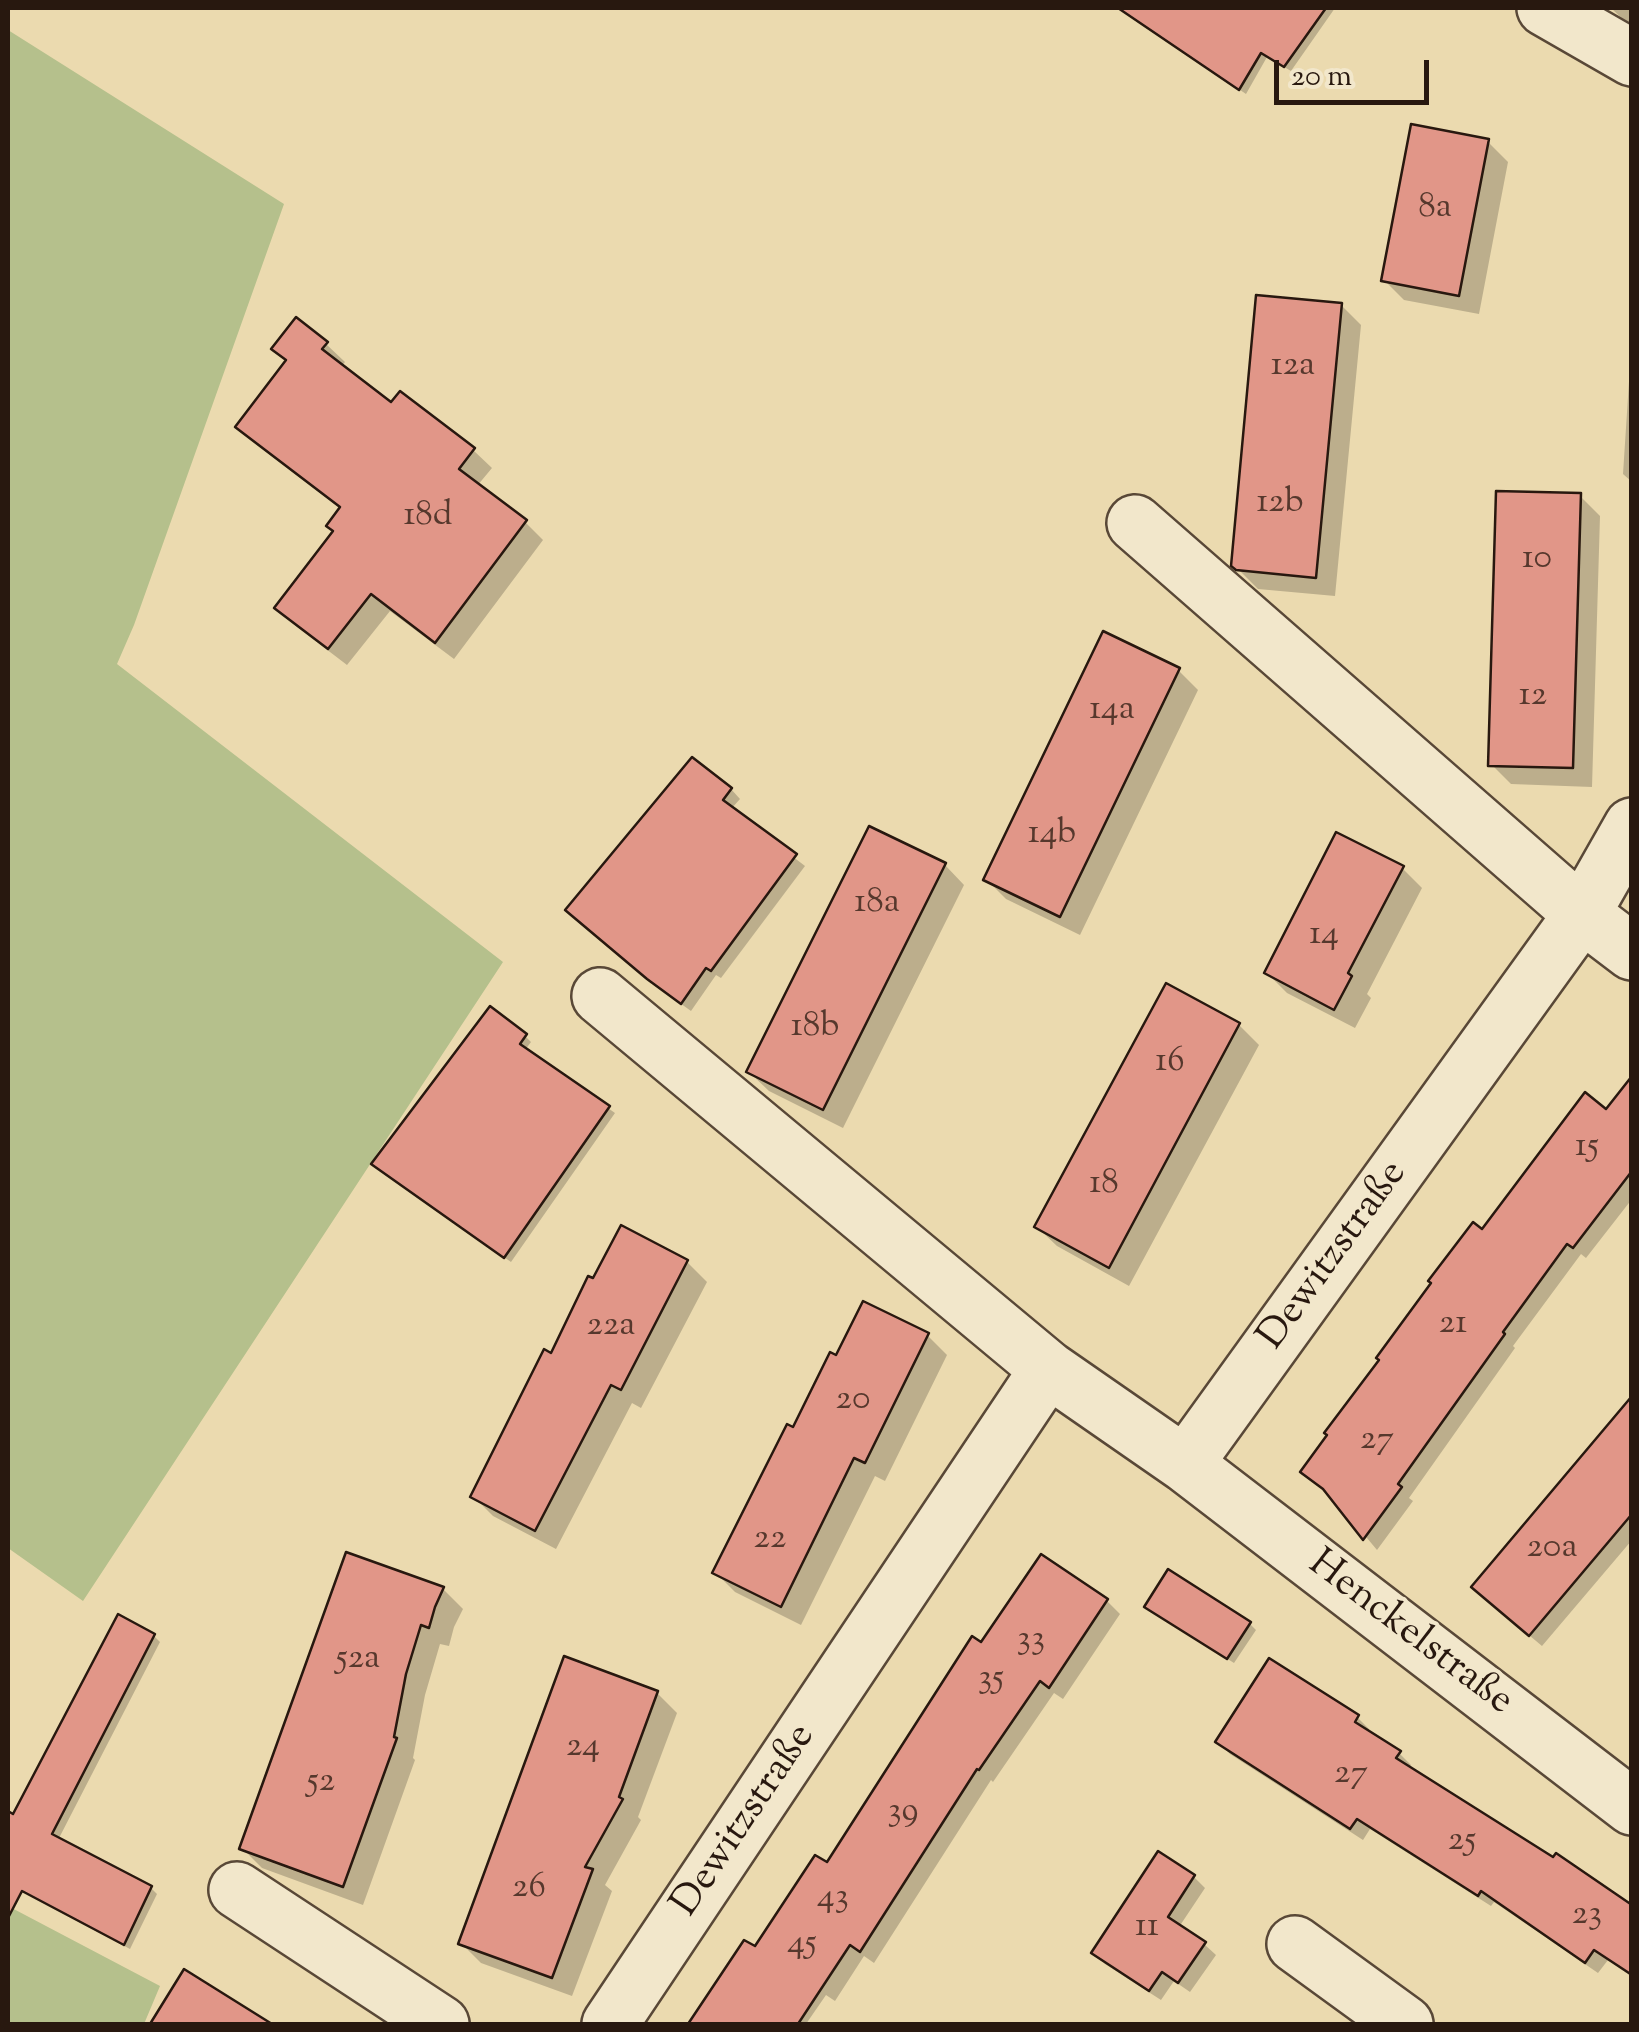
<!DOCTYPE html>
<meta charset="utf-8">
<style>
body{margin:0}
#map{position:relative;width:1639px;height:2032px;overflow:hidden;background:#ebdaaf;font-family:"Sorts Mill Goudy",serif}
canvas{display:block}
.frame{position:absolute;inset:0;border:10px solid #28180f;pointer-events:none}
.scale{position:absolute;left:1274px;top:60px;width:155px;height:45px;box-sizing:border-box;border:5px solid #28180f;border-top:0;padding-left:12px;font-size:30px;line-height:35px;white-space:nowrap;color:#28180f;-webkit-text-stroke:8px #f2e7cb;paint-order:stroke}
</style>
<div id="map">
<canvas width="1639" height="2032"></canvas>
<div class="frame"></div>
<div class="scale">20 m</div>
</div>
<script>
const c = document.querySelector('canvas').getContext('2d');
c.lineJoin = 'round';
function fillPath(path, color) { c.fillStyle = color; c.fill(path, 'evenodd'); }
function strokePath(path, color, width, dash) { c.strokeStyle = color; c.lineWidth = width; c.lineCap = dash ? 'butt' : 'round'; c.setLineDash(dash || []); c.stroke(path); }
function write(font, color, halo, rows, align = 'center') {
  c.font = font + ' "Sorts Mill Goudy",serif'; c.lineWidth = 8; c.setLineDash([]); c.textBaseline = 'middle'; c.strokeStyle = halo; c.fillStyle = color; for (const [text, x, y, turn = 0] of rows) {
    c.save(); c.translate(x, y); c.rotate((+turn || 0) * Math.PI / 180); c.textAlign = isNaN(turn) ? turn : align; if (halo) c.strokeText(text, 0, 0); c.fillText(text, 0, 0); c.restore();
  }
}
fillPath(new Path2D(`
 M8,30L284,204L134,625L117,664L503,962L83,1601L8,1548Z
 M8,1906L160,1986L144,2024H8Z`), '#b5c08c');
fillPath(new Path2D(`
 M1119,8H1335L1291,71L1267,57L1246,94Z
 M1611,8H1632V28Z
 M1488,142L1508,162L1479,314L1404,300L1384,280Z
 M1341,305L1361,325L1335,596L1258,589L1234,565Z
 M1632,335V482L1623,474Z
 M326,344L345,362L341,367L392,406L400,394L473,450L492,468L477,486L525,522L543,540L454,659L390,611L347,665L296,626L277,608L335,532L341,509L257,445L239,427L288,362L275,349Z
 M1580,496L1600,516L1592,787L1511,784L1491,764Z
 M1178,670L1198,690L1080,935L1006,899L986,879Z
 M731,789L740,799L731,809L805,866L721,978L716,975L691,1011L659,988L577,919Z
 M945,865L964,885L843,1128L769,1091L749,1072Z
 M1402,868L1422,888L1367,994L1371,998L1355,1028L1287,993L1267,973Z
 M1167,986L1239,1025L1259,1045L1129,1286L1057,1246L1037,1227Z
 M525,1036L531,1042L525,1050L615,1113L511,1262L380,1170Z
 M1632,1080V1199L1586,1258L1581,1254L1513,1346L1515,1348L1409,1498L1413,1501L1377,1550L1332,1496L1303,1472L1483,1233L1607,1112Z
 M687,1262L707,1282L641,1408L632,1403L556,1549L493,1516L473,1496Z
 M927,1335L947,1355L885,1481L875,1476L801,1625L735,1592L715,1572L794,1430L837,1358Z
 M1632,1400V1540L1542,1646L1486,1599Z
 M443,1589L463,1609L454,1627L449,1646L440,1644L425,1695L413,1758L415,1760L363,1905L262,1868L242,1848Z
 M1107,1601L1120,1614L1063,1699L1054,1693L993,1782L991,1780L874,1963L864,1956L835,2001L826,1995L806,2024H691L745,1943L755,1950L827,1866L982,1645Z
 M119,1617L154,1636L160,1642L58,1840L151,1888L157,1894L130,1949L8,1884V1830Z
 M1161,1617L1250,1624L1256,1630L1234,1663Z
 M657,1693L677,1713L638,1817L641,1820L605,1885L612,1891L572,1996L481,1963L461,1943Z
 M1357,1717L1369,1729L1367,1733L1399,1753L1411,1765L1409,1769L1632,1908V1977L1608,1960L1598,1973L1494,1902L1491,1906L1370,1829L1363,1840L1230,1754L1218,1742Z
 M1159,1855L1194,1877L1205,1888L1179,1927L1204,1944L1216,1955L1190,1992L1174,1981L1161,2000L1105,1964L1094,1953Z
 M185,1973L273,2024H166L158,2017Z`), '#0003');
const building = new Path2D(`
 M1118,8H1326L1284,67L1261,53L1239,90Z
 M1411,124L1489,139L1459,296L1381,281Z
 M1256,295L1342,303L1316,578L1236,570L1231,566Z
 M296,317L328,342L322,349L391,402L400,391L475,448L459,469L527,520L435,643L371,594L328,649L274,608L333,531L326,526L340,507L235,427L286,360L271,349Z
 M1496,491L1581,493L1573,768L1488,766Z
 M1103,631L1180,668L1060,917L983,880Z
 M692,757L732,788L723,800L797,854L711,971L706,968L681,1004L647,979L565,910Z
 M869,826L946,863L823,1110L746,1072Z
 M1336,832L1404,866L1348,973L1352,976L1334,1010L1264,973Z
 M1166,983L1240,1023L1109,1268L1034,1227Z
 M490,1006L527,1034L520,1044L610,1106L504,1258L371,1164Z
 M1632,1076V1171L1573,1248L1567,1244L1503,1332L1505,1334L1398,1484L1402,1487L1363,1540L1323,1489L1300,1472L1327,1435L1324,1433L1379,1360L1376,1358L1431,1283L1428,1281L1473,1222L1482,1229L1585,1092L1606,1109Z
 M621,1225L688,1260L621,1390L611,1385L535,1531L470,1497L544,1349L551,1353L588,1276L593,1278Z
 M863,1301L929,1333L865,1463L854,1458L781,1607L712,1573L787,1424L793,1427L830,1352L836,1355Z
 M1632,1396V1514L1529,1636L1471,1587Z
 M346,1552L444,1587L435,1607L429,1628L421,1625L406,1674L394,1737L397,1738L343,1887L239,1849Z
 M1041,1554L1108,1599L1049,1688L1040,1681L979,1770L977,1769L860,1952L850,1945L798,2024H688L744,1940L755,1946L815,1855L827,1862L972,1636L981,1642Z
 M1168,1569L1251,1622L1227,1659L1144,1607Z
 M118,1614L155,1634L52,1834L152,1886L124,1945L22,1891L8,1918V1811L13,1814Z
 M564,1656L658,1691L619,1797L623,1799L585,1867L593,1869L552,1978L458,1944Z
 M1269,1658L1359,1715L1355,1722L1401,1751L1396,1758L1553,1857L1556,1853L1632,1905V1975L1594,1950L1585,1963L1481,1891L1478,1896L1357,1819L1350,1829L1215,1742Z
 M1158,1851L1195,1875L1168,1917L1206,1942L1178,1983L1162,1972L1149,1991L1091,1953Z
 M184,1969L272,2024H150Z`);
fillPath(building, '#e19688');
strokePath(building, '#28180f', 2.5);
const minor = new Path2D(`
 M1545,8L1632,58
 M1135,523L1582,914L1632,952
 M600,996L1048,1369
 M1185,1464L1632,1807
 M237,1890L441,2024
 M1295,1944L1405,2024
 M610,2024L1048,1369L1185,1464L1582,914L1632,826`);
strokePath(minor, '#594837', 60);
strokePath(minor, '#f2e7cb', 55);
write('35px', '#56382d', null, [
 ["8a",1435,210],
 ["12a",1293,368],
 ["12b",1280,505],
 ["18d",428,518],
 ["10",1537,561],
 ["12",1533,698],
 ["14a",1112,712],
 ["14b",1052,836],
 ["18a",877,905],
 ["14",1324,937],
 ["18b",815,1029],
 ["16",1170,1064],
 ["15",1587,1149],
 ["18",1104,1186],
 ["21",1453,1326],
 ["22a",611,1328],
 ["20",853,1402],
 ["27",1377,1442],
 ["22",770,1541],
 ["20a",1552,1550],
 ["33",1031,1642],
 ["52a",358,1661],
 ["35",991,1681],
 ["24",583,1749],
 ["27",1351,1776],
 ["52",321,1784],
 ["39",903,1814],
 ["25",1462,1843],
 ["26",529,1890],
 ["43",833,1900],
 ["23",1587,1917],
 ["11",1147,1929],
 ["45",802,1946]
]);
write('40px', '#28180f', '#f2e7cb', [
 ["Dewitzstraße",1335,1257,-54],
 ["Henckelstraße",1409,1635,37],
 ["Dewitzstraße",746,1822,-56]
]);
</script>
